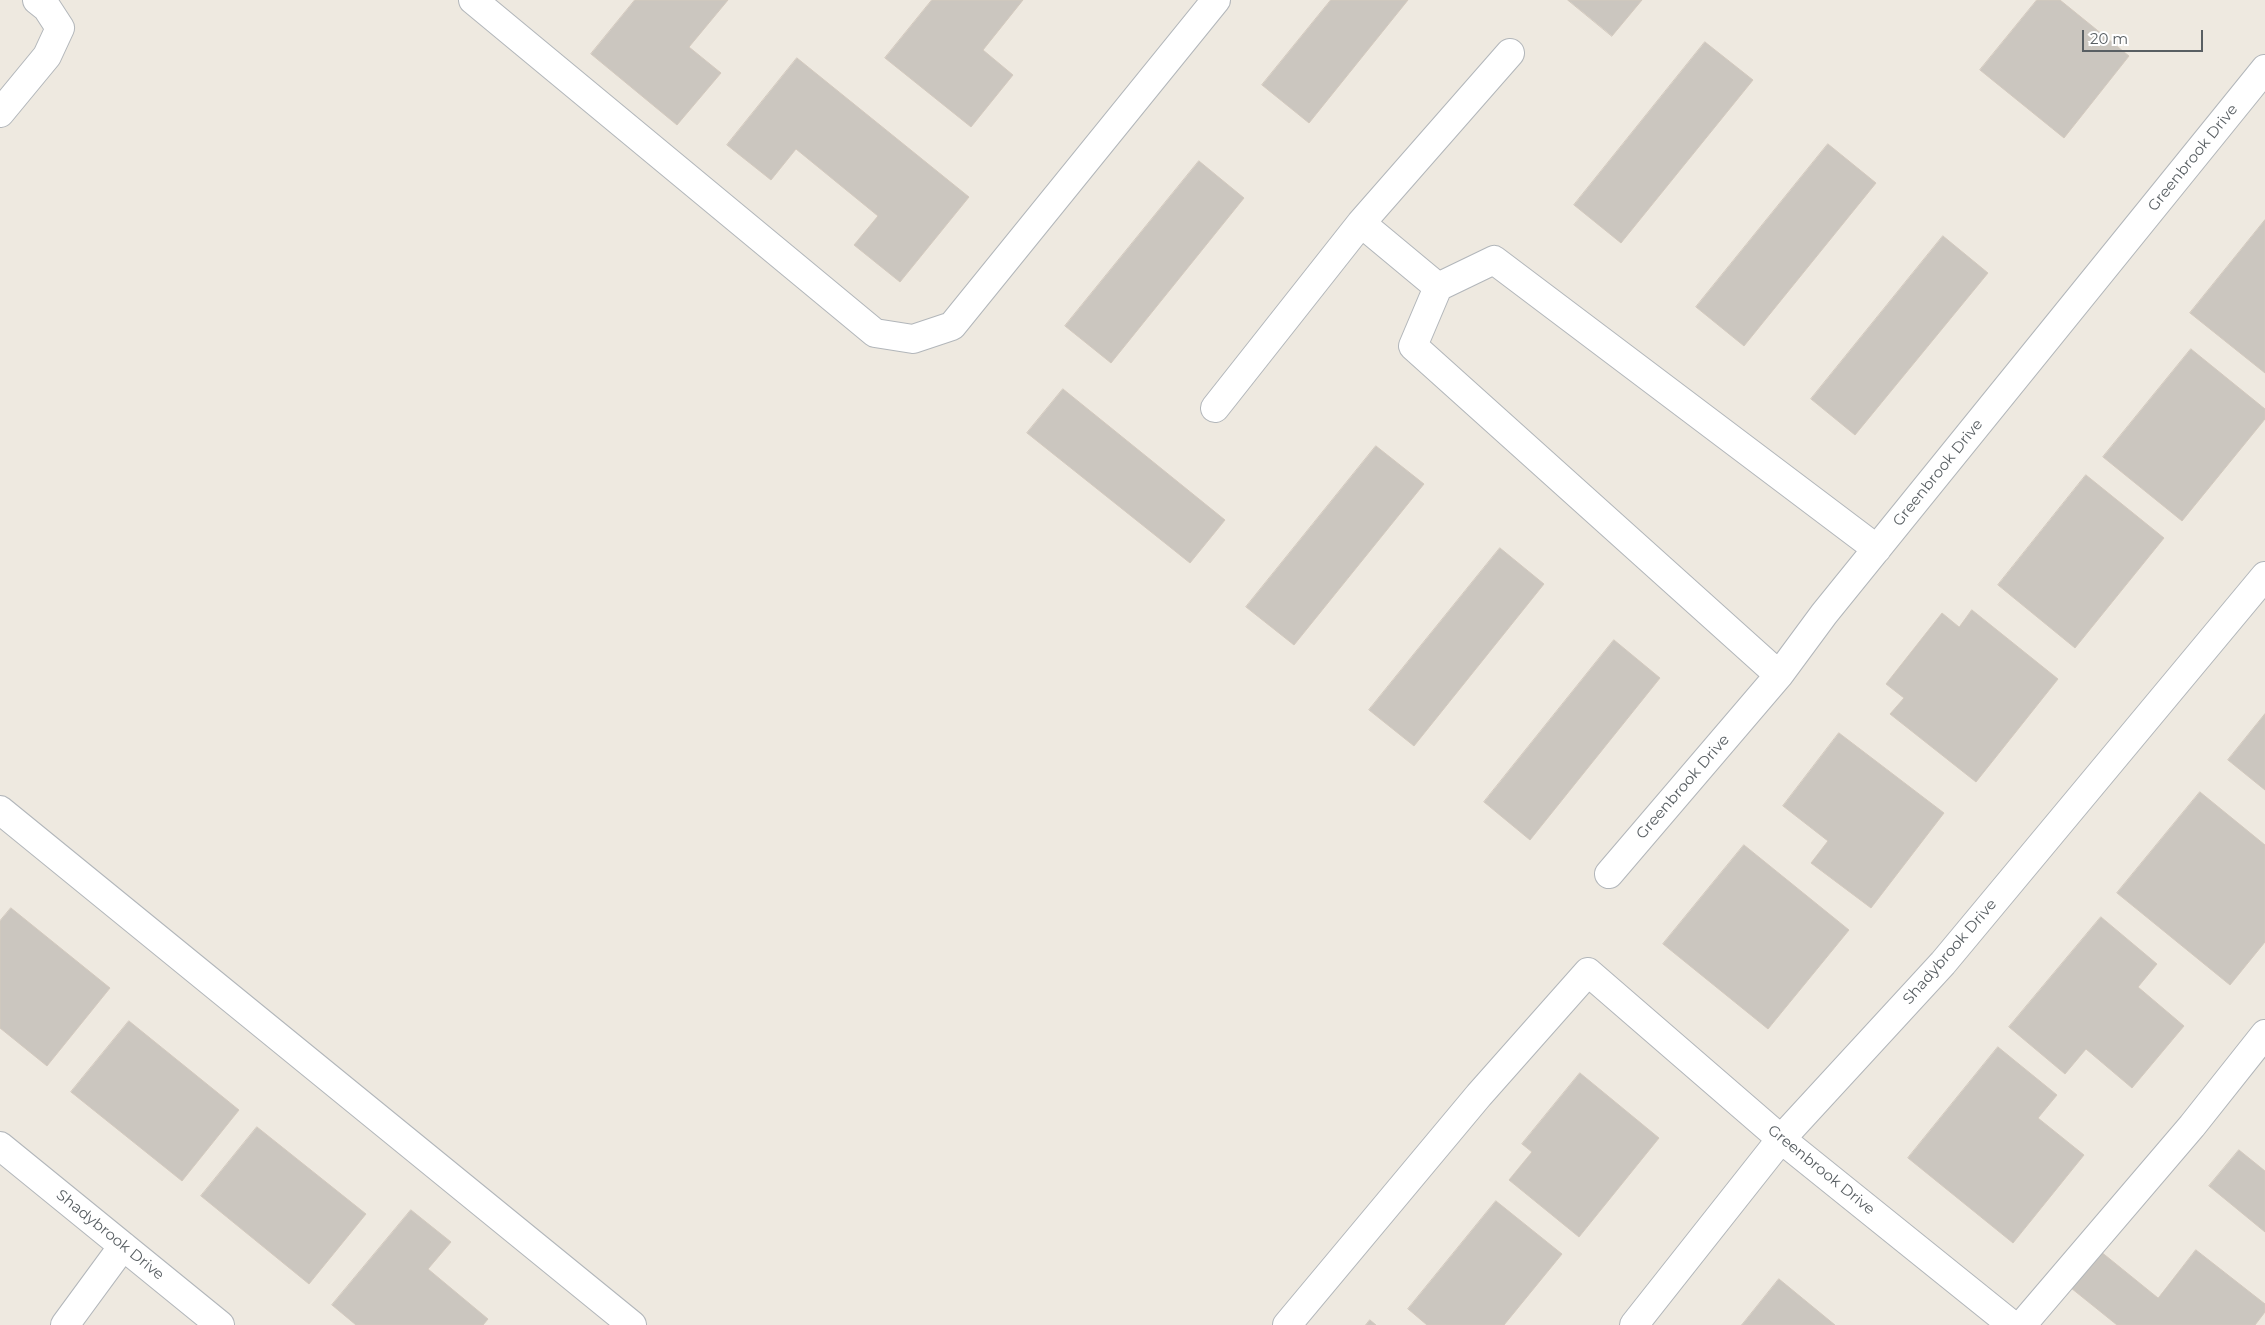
<!DOCTYPE html>
<style>
body{margin:0}
#map{position:relative;width:2265px;height:1325px;overflow:hidden;background:#eee9e0;font-family:Montserrat,sans-serif}
canvas{display:block}
.scale{position:absolute;left:2082px;top:30px;width:121px;height:22px;box-sizing:border-box;border:2px solid #595f63;border-top:0;padding-left:6px;font-size:15px;line-height:18px;white-space:nowrap;color:#595f63;-webkit-text-stroke:4px #fff;paint-order:stroke}
</style>
<div id="map">
<canvas width="2265" height="1325"></canvas>
<div class="scale">20 m</div>
</div>
<script>
const c = document.querySelector('canvas').getContext('2d');
c.lineJoin = 'round';
function fillPath(path, color) { c.fillStyle = color; c.fill(path, 'evenodd'); }
function strokePath(path, color, width, dash) { c.strokeStyle = color; c.lineWidth = width; c.lineCap = dash ? 'butt' : 'round'; c.setLineDash(dash || []); c.stroke(path); }
function write(font, color, halo, rows, align = 'center') {
  c.font = font + ' Montserrat,sans-serif'; c.lineWidth = 4; c.setLineDash([]); c.textBaseline = 'middle'; c.strokeStyle = halo; c.fillStyle = color; for (const [text, x, y, turn = 0] of rows) {
    c.save(); c.translate(x, y); c.rotate((+turn || 0) * Math.PI / 180); c.textAlign = isNaN(turn) ? turn : align; if (halo) c.strokeText(text, 0, 0); c.fillText(text, 0, 0); c.restore();
  }
}
const building = new Path2D(`
 M635,0H728L689,47L721,73L677,125L591,54Z
 M932,0H1023L983,50L1013,75L971,127L885,58Z
 M1331,0H1408L1309,123L1262,85Z
 M1568,0H1642L1612,36Z
 M2037,0H2060L2129,56L2064,138L1980,70Z
 M1705,42L1753,80L1621,243L1574,205Z
 M797,58L969,197L900,282L854,245L878,216L796,149L771,180L727,145Z
 M1828,144L1876,183L1744,346L1696,307Z
 M1199,161L1244,198L1111,363L1065,326Z
 M2265,220V373L2190,313Z
 M1943,236L1988,273L1855,435L1811,399Z
 M2191,349L2265,409V419L2182,521L2103,457Z
 M1063,389L1225,520L1190,563L1027,433Z
 M1376,446L1424,484L1294,645L1246,607Z
 M2086,475L2164,538L2075,648L1998,585Z
 M1500,548L1544,584L1414,746L1369,710Z
 M1972,610L2058,679L1976,782L1890,714L1904,698L1886,684L1942,613L1959,627Z
 M1614,640L1660,678L1530,840L1484,802Z
 M2265,714V790L2228,760Z
 M1839,733L1944,813L1871,908L1811,863L1828,841L1783,806Z
 M2200,792L2265,845V942L2230,985L2117,893Z
 M1744,845L1849,930L1768,1029L1663,944Z
 M11,908L110,988L47,1066L0,1028V921Z
 M2101,917L2157,964L2138,987L2184,1026L2132,1088L2086,1049L2065,1074L2009,1027Z
 M129,1021L239,1110L182,1181L71,1092Z
 M1998,1047L2057,1095L2038,1118L2084,1155L2013,1243L1908,1158Z
 M1580,1073L1659,1138L1579,1237L1509,1180L1532,1152L1522,1144Z
 M257,1127L366,1214L309,1284L201,1196Z
 M2239,1150L2265,1171V1232L2209,1186Z
 M1496,1201L1562,1254L1504,1325H1427L1408,1309Z
 M411,1210L451,1242L428,1269L488,1319L483,1325H356L332,1305Z
 M2196,1250L2265,1304V1312L2255,1325H2117L2071,1288L2100,1251L2158,1298Z
 M1779,1279L1835,1325H1742Z
 M1370,1320L1376,1325H1366Z`);
fillPath(building, '#cbc6bf');
strokePath(building, '#d3c9be', 1);
const minor = new Path2D(`
 M473,0L875,333L913,339L952,326L1216,0
 M0,113L47,56L60,28L47,8L37,0
 M1361,223L1438,287
 M1215,408L1361,223L1510,53
 M1779,675L1413,346L1438,287L1494,260L1877,549
 M0,810L632,1325
 M1609,874L1779,675L1824,614L2265,69
 M0,1146L220,1325
 M65,1325L123,1246
 M1287,1325L1479,1095L1588,972L1781,1139L2012,1325
 M1634,1325L1781,1139L1943,963L2265,576
 M2022,1325L2192,1126L2265,1034`);
strokePath(minor, '#b2b6ba', 30);
strokePath(minor, '#fff', 28);
write('15px', '#595f63', '#fff', [
 ["Greenbrook Drive",2193,158,-51],
 ["Greenbrook Drive",1938,473,-51],
 ["Greenbrook Drive",1683,787,-49],
 ["Shadybrook Drive",1950,952,-49],
 ["Greenbrook Drive",1821,1170,39],
 ["Shadybrook Drive",110,1235,39]
]);
</script>
